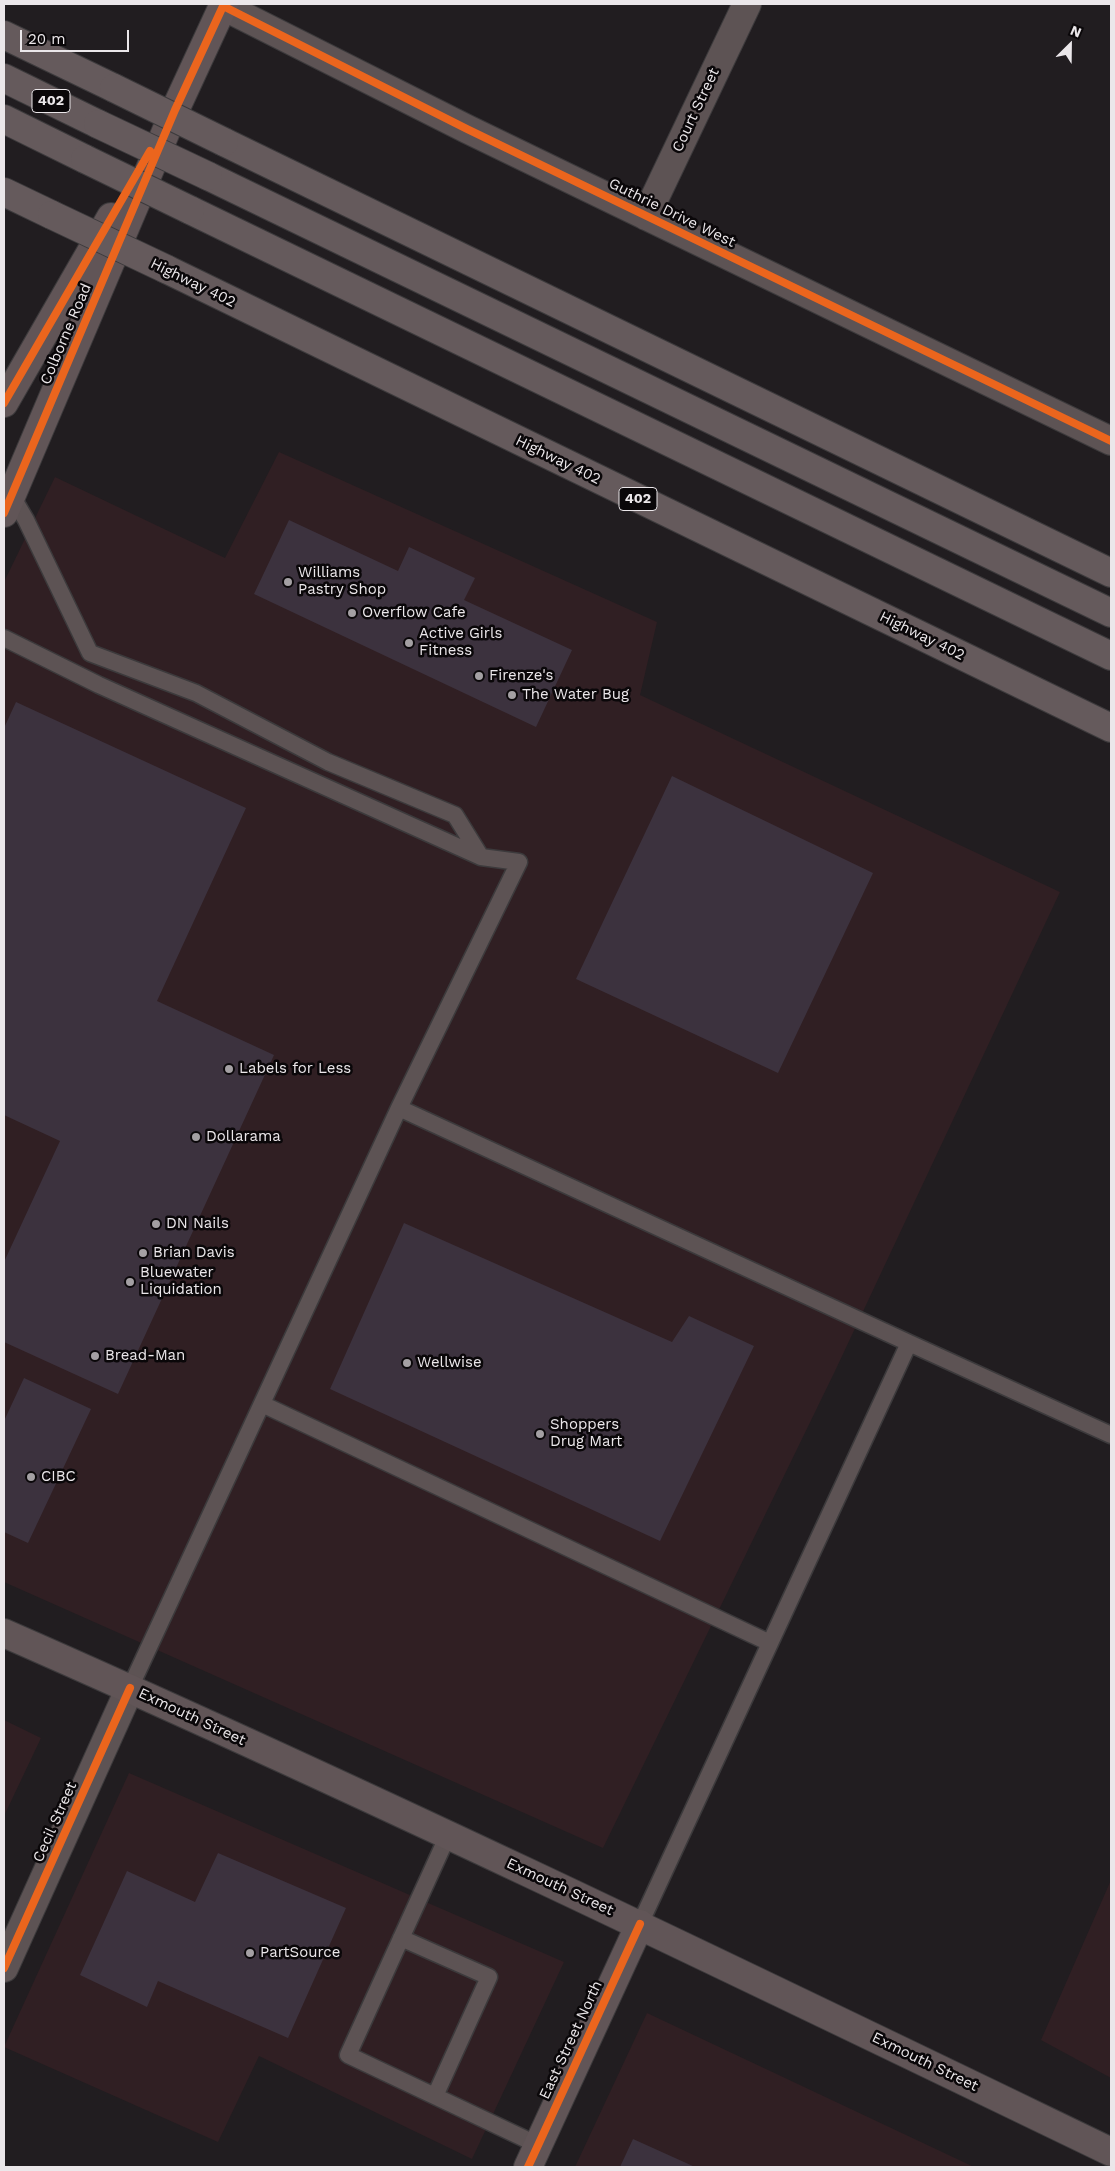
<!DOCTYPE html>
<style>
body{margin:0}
#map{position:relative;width:1115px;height:2171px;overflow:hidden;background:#211d20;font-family:"Work Sans",sans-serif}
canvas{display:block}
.frame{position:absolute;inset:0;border:5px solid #ebe7ea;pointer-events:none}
.north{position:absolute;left:1045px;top:20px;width:50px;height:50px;-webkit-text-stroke:4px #0a0709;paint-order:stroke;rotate:23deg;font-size:14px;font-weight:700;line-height:20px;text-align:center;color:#ebe7ea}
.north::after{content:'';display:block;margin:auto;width:18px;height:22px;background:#ebe7ea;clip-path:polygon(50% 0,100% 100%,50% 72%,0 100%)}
.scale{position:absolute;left:20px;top:30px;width:109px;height:22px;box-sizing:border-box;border:2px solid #ebe7ea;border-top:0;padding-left:6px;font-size:15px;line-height:18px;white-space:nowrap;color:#ebe7ea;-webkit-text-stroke:4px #0a0709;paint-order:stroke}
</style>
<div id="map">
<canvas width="1115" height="2171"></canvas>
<div class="frame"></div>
<div class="north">N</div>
<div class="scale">20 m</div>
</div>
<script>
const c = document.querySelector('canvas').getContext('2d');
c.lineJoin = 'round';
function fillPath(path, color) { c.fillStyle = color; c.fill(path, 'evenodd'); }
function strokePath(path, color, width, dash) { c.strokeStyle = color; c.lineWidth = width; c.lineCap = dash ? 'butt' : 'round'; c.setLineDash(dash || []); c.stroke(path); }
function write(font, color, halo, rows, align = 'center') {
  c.font = font + ' "Work Sans",sans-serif'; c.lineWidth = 5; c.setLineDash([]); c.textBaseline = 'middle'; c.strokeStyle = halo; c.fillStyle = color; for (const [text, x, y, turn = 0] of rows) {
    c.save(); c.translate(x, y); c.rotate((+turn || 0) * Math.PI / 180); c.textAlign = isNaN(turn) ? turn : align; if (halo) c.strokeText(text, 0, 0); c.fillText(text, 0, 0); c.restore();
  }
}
fillPath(new Path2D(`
 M279,452L657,622L640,695L1060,892L835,1371L603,1848L4,1582V582L55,477L225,558Z
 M4,1720L41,1738L4,1816Z
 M129,1773L564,1962L472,2159L259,2056L218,2142L4,2047Z
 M1111,1880V2078L1041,2040Z
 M647,2013L974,2167H575Z`), '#301f23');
fillPath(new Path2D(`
 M289,520L398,571L409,547L475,578L464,600L572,650L536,727L254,594Z
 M16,702L246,808L157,1001L274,1055L118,1394L4,1342V1262L60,1141L4,1115V728Z
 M672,776L873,873L778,1073L576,979Z
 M404,1223L672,1342L689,1316L754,1346L660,1541L330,1389Z
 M24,1378L91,1409L28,1543L4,1532V1421Z
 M218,1853L346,1908L288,2038L158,1981L147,2007L80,1975L127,1871L195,1902Z
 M633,2139L695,2167H620Z`), '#3c323e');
const lane = new Path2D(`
 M12,496L26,520L90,653L196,693L328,762L455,815L481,857
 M4,638L99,685L481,857L519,862L399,1108L130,1688
 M399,1108L909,1343L640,1924
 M909,1343L1111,1435
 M262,1404L770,1643
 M448,1835L348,2055L538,2145
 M401,1938L489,1977L435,2096`);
const street = new Path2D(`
 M223,6L467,129L1111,441
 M646,216L747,4
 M4,1968L130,1688`);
const secondary = new Path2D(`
 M4,403L111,217
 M4,513L175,110L224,4
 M4,1633C377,1797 744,1975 1111,2152
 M528,2167L640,1924`);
const highway = new Path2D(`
 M4,35L114,88
 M4,78L98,124
 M4,119L85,159
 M224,142L1111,573
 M208,176L1111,613
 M4,192L52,215
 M190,210L1111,656
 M166,269L1111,728`);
strokePath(lane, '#3c3a3c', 19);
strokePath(street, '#3c3a3c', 30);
strokePath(secondary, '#3c3a3c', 30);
strokePath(highway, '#3c3a3c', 30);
strokePath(lane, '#5d5354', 16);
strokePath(street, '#5d5354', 28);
strokePath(secondary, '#615557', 28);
strokePath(highway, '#655a5c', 28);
const highwayBridge = new Path2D(`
 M114,88L224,142
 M98,124L208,176
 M85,159L190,210
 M52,215L166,269`);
strokePath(highwayBridge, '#3c3a3c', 30, []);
strokePath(highwayBridge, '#655a5c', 28);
strokePath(new Path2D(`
 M223,6L467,129L1111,441
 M4,403L150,151
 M4,513L175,110L224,4
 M4,1968L130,1688
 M528,2167L640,1924`), '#eb651d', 8);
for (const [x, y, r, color] of [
 [288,582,5,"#a4a0a3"],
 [352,613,5,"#a4a0a3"],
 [409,643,5,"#a4a0a3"],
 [479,676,5,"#a4a0a3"],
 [512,695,5,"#a4a0a3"],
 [229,1069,5,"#a4a0a3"],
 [196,1137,5,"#a4a0a3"],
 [156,1224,5,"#a4a0a3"],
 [143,1253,5,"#a4a0a3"],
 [130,1282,5,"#a4a0a3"],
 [95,1356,5,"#a4a0a3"],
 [407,1363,5,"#a4a0a3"],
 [540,1434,5,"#a4a0a3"],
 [31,1477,5,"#a4a0a3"],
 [250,1953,5,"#a4a0a3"]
]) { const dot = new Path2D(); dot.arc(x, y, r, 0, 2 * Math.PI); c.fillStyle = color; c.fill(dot); strokePath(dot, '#0a0709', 2); }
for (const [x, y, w] of [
 [51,101,38],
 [638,499,38]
]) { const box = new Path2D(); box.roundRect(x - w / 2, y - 11.5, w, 23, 4); c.fillStyle = '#0a0709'; c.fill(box); strokePath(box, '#ebe7ea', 1); }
write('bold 14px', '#ebe7ea', null, [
 ["402",51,101],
 ["402",638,499]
]);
write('15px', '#ebe7ea', '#0a0709', [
 ["Court Street",696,110,-65],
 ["Guthrie Drive West",672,213,26],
 ["Highway 402",193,283,26],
 ["Colborne Road",66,334,-67],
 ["Highway 402",558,460,26],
 ["Highway 402",922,636,26],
 ["Exmouth Street",192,1717,25],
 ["Cecil Street",55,1822,-66],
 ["Exmouth Street",560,1887,25],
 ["East Street North",571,2040,-65],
 ["Exmouth Street",925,2062,26]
]);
write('15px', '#ebe7ea', '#0a0709', [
 ["Williams",298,573],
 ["Pastry Shop",298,590],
 ["Overflow Cafe",362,613],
 ["Active Girls",419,634],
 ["Fitness",419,651],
 ["Firenze's",489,676],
 ["The Water Bug",522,695],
 ["Labels for Less",239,1069],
 ["Dollarama",206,1137],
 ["DN Nails",166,1224],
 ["Brian Davis",153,1253],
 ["Bluewater",140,1273],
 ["Liquidation",140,1290],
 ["Bread-Man",105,1356],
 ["Wellwise",417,1363],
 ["Shoppers",550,1425],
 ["Drug Mart",550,1442],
 ["CIBC",41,1477],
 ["PartSource",260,1953]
], 'left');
</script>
